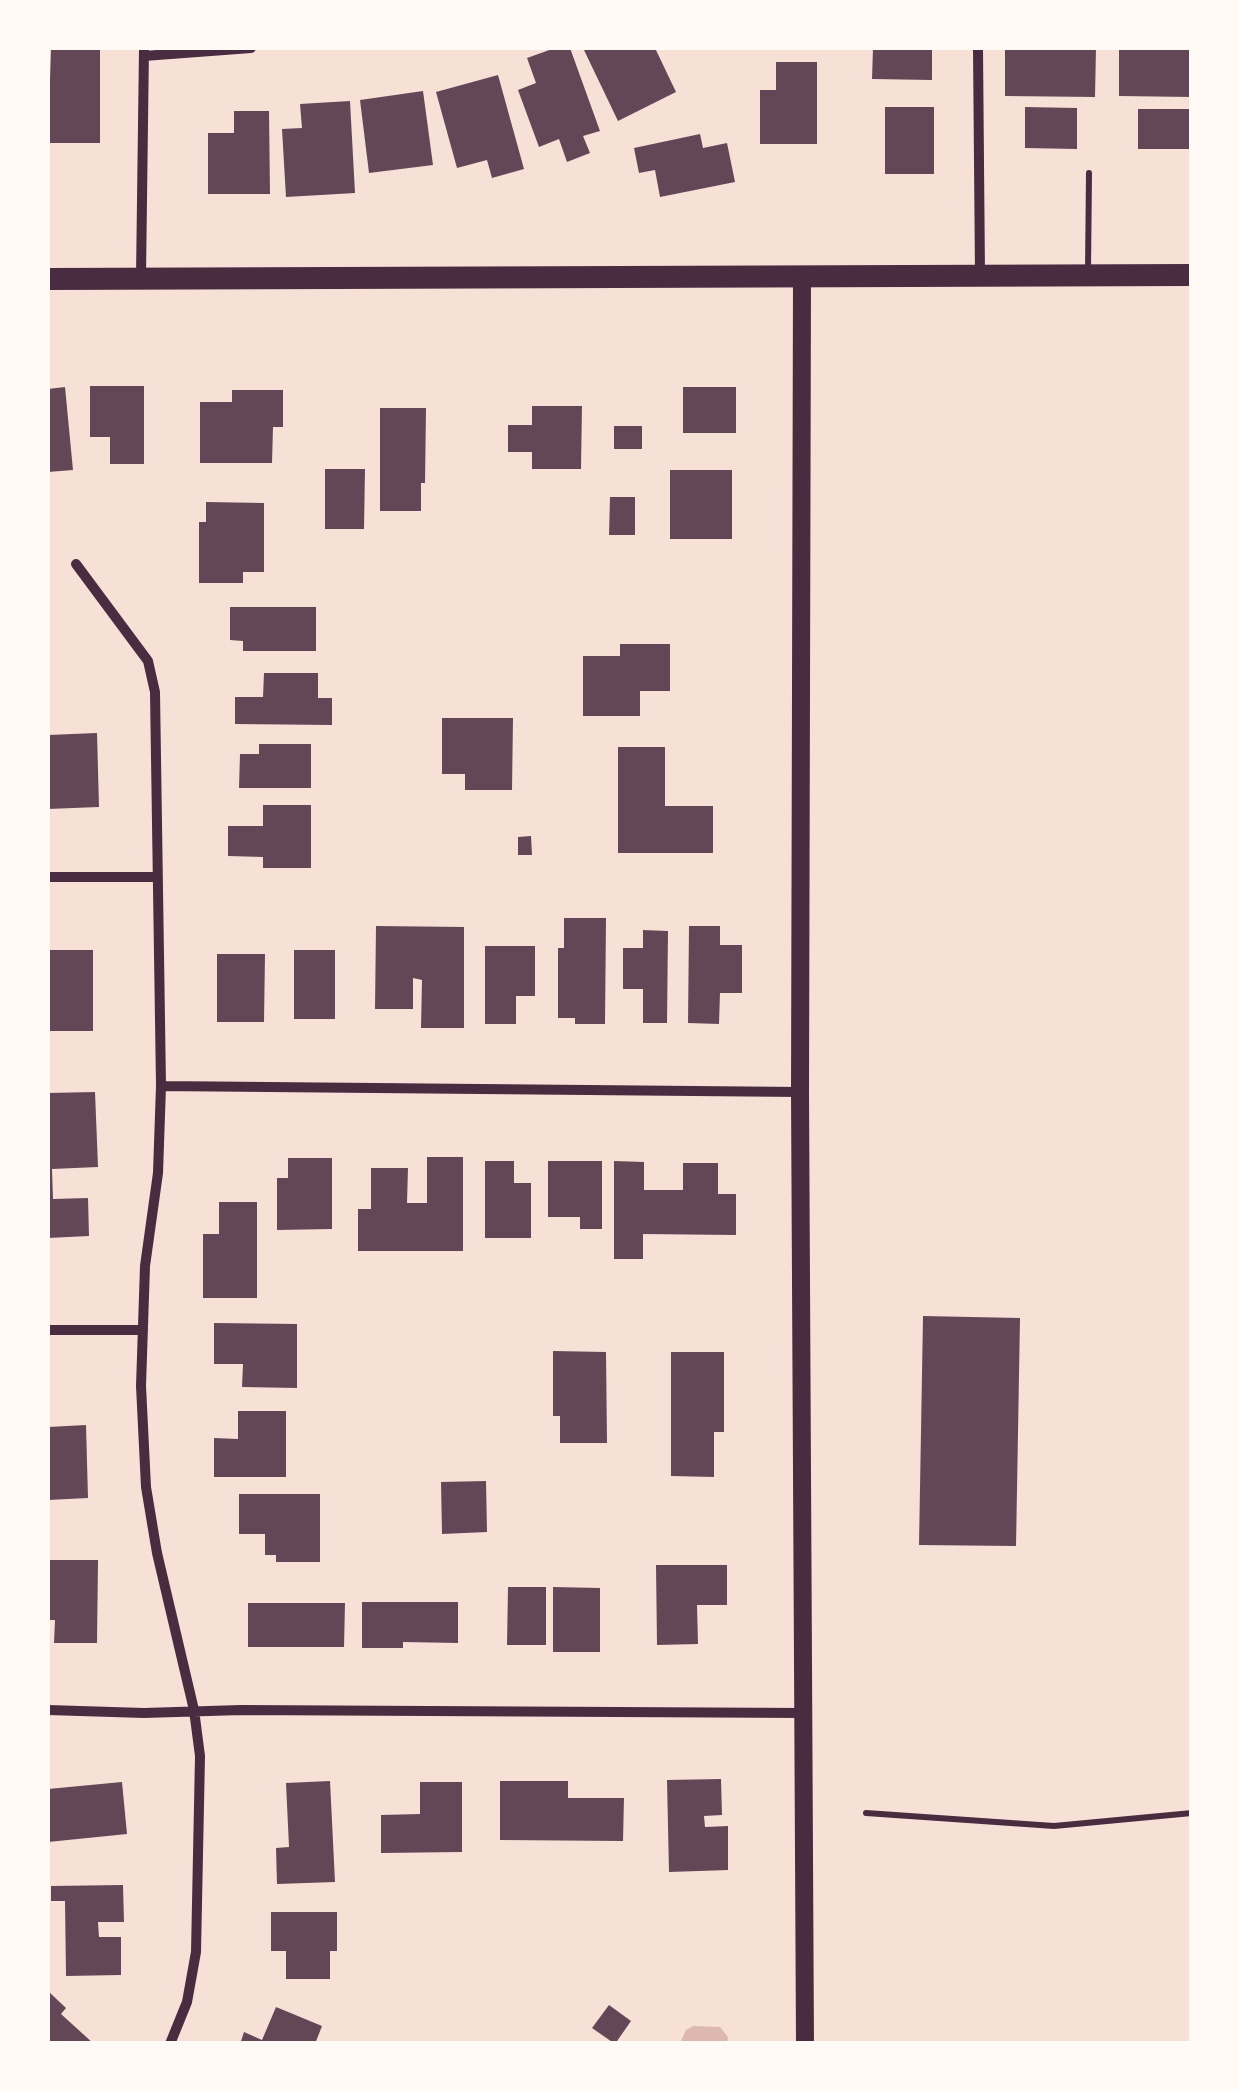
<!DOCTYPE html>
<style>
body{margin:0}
#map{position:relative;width:1239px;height:2091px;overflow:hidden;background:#f7e1d7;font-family:Poppins,sans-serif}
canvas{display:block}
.frame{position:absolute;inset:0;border:50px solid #fffaf5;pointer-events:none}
</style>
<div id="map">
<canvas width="1239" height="2091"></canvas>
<div class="frame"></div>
</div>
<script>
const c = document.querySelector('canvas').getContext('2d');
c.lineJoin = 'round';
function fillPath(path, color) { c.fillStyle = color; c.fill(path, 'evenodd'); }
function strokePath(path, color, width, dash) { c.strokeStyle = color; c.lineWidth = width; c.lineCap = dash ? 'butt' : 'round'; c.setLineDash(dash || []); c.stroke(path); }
fillPath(new Path2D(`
 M693,2026L720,2027L728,2037L727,2043H680L686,2030Z`), '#dcb8b0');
fillPath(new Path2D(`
 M51,48H100V143H48Z
 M555,48H570L600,131L583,136L590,153L567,162L559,139L539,147L518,90L536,83L527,58Z
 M583,48H655L676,92L618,121Z
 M873,48L932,49V80L872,79Z
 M1005,48H1096L1095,97L1005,96Z
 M1119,48H1192V97L1119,96Z
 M776,62H817V144H760V90H776Z
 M498,75L524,169L492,178L487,160L457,168L436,92Z
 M423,91L433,165L369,173L360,100Z
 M350,101L355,193L286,197L282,129L302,128L300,104Z
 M885,107H934V174H885Z
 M1025,107L1077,108V149L1025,148Z
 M1138,109H1190V149H1138Z
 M234,111H269L270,194H208V133H234Z
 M700,134L703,148L727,143L735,182L660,197L655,170L639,173L634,148Z
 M90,386H144V464H110V437H90Z
 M65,387L73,470L48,472V389Z
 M683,387H736V433H683Z
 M232,390H283V427H273L272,463H200V402H232Z
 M532,406H582L581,469H532V452H508V425H532Z
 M380,408H426L425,483H421V511H380Z
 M614,426H642V449H614Z
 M325,469H365L364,529H325Z
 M670,470H732V539H670Z
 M610,497H635V535H609Z
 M206,502L264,503V572H243V583H199V522H206Z
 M230,607H316V651H243V641L230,640Z
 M620,644H670V691H640V716H583V656H620Z
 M264,673H318V698H332V725L235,724V697H263Z
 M442,718H513L512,790H465V774H442Z
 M97,733L99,807L48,809V735Z
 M259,744H311V788H239L240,754H259Z
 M618,747H665V806H713V853H618Z
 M263,805H311V868H263V857L228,856V826H263Z
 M531,836L532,855H518V837Z
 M564,918H606L605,1024H575V1018H558V948H564Z
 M376,926L464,927V1028H421L422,980L413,978V1009H375Z
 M689,926H720V945H742V993H720L719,1024L688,1023Z
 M643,930L668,931L667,1023H643V989H623V948H643Z
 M485,946H535V996H516V1024H485Z
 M48,950H93V1031H48Z
 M294,950H335V1019H294Z
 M217,954H265L264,1022H217Z
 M95,1092L98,1167L52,1169L53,1199L88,1198L89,1236L48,1238V1093Z
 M427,1157H463V1251H358V1209H371V1168H408L407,1203H427Z
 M288,1158H332V1229L277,1230V1178H288Z
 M485,1161H514V1183H531V1238H485Z
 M548,1161H602V1229H580V1217H548Z
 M614,1161L644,1162V1190H683V1163H718V1194H736V1235L643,1234V1259H614Z
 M219,1202H257V1298H203V1234H219Z
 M923,1316L1020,1318L1016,1546L919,1545Z
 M214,1323L297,1324V1388L242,1387L243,1364H214Z
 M553,1351L606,1352L607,1443H560V1416H553Z
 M671,1352H724V1432H714V1477L671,1476Z
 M238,1411H286V1477H214V1438L238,1439Z
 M86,1425L88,1498L48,1500V1427Z
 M486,1481L487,1532L442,1534L441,1482Z
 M239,1494H320V1562H276V1555H265V1534H239Z
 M48,1560H98L97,1643H54L55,1620H48Z
 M656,1565H727V1605H697L698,1644L657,1645Z
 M508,1587H546V1645H507Z
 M553,1587L600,1588V1652H553Z
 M362,1602H458V1643L403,1642V1648H362Z
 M248,1603H345L344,1647H248Z
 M721,1779L722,1815L704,1816L705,1827L728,1826V1870L669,1872L667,1780Z
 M330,1781L335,1882L277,1884L276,1848L289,1847L286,1783Z
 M500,1781H568V1798H624L623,1841L500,1840Z
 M122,1782L127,1834L48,1842V1789Z
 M420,1782H462V1852L381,1853V1815L420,1814Z
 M123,1885L124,1922H98L99,1937H121V1975L66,1976L65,1901H51V1886Z
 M271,1912H337V1951H330V1979H286V1951H271Z
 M48,1991L66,2008L61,2014L94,2044H48Z
 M609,2005L631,2021L615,2044L592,2028Z
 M276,2007L322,2026L315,2044H240L244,2032L262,2040Z`), '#644757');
strokePath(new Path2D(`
 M866,1813L1054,1826L1192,1813`), '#4a2c40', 6);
strokePath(new Path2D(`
 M1088,270L1089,173`), '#4a2c40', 6);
strokePath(new Path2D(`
 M978,48L980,275
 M144,56L251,48
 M141,276L144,48
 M76,564L148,661L155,692L161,1086L158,1173L145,1266L141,1386L146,1487L157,1553L194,1710L200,1756L196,1952L187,2002L170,2044
 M48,877H157
 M161,1086L800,1092
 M48,1330H141
 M48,1710L144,1713L241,1710L804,1713`), '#4a2c40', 10);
strokePath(new Path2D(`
 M802,276L800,1092L805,2044`), '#4a2c40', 18);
strokePath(new Path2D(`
 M48,279L1192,275`), '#4a2c40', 22);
</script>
